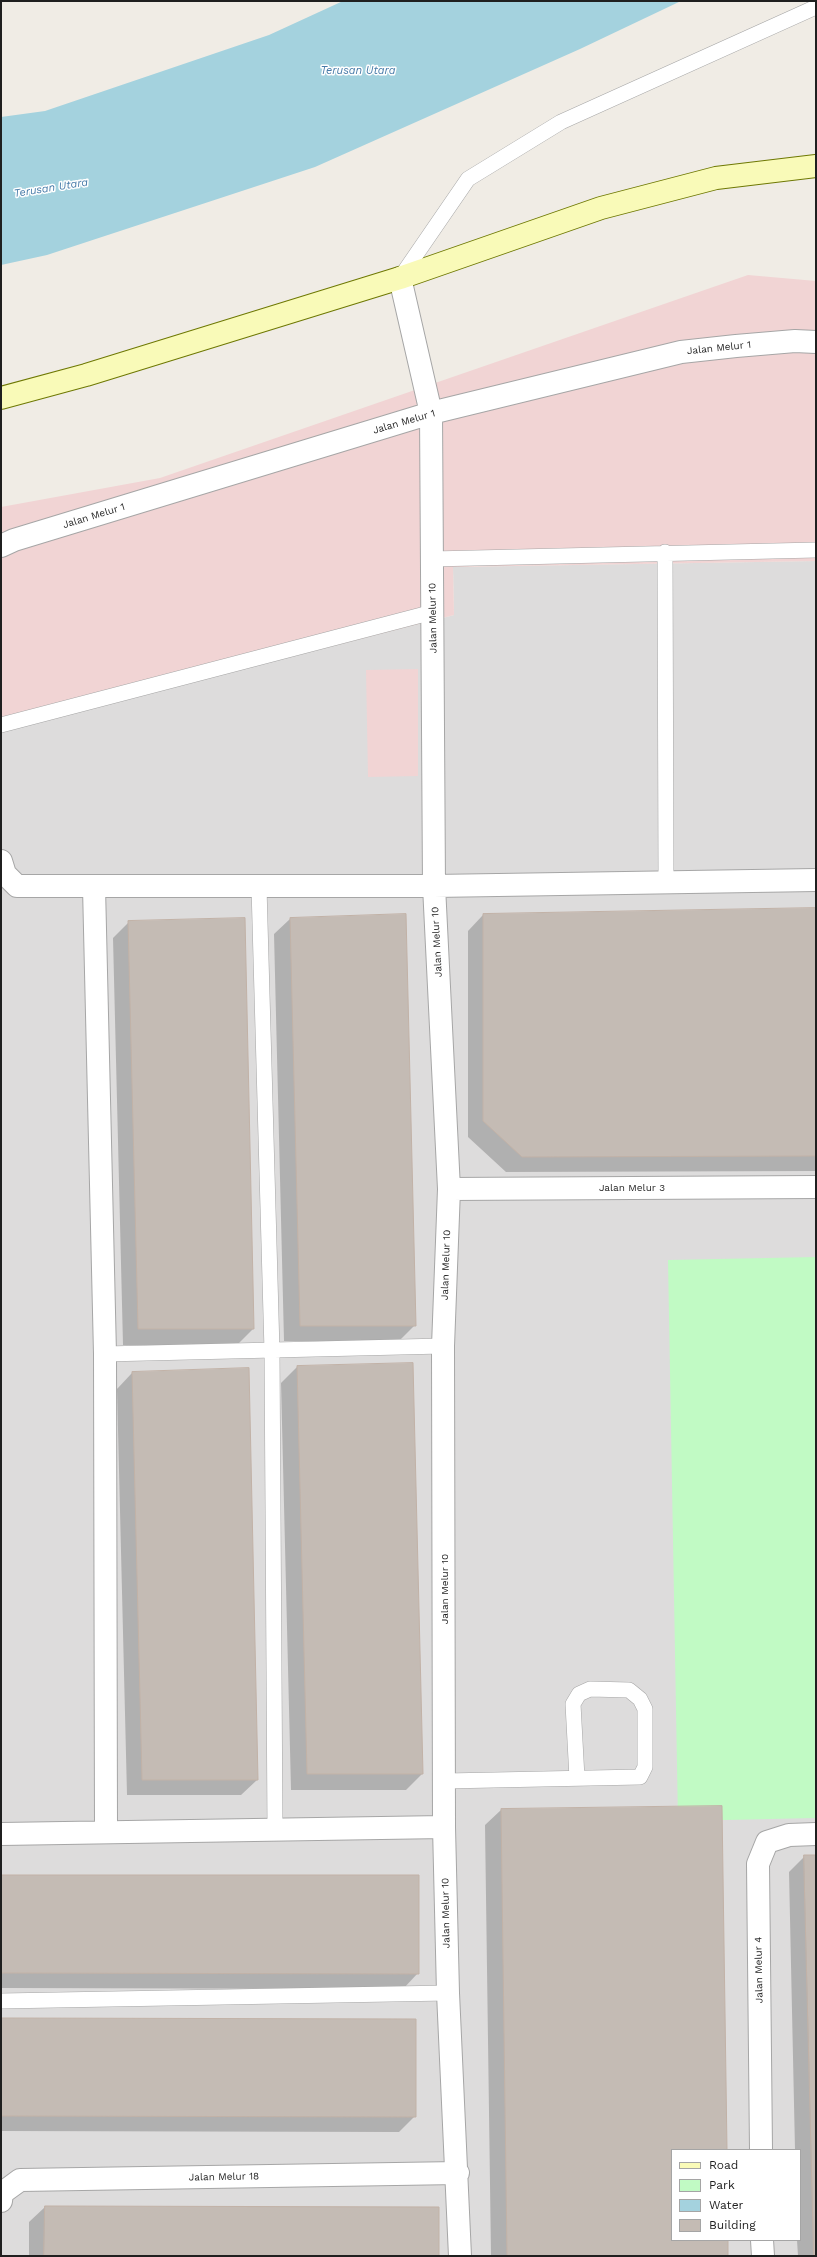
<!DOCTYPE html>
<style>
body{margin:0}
#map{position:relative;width:817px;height:2257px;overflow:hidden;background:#f0ece5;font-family:"Work Sans",sans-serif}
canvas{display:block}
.frame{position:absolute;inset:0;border:2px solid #1f1f1f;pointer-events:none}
.legend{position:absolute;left:671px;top:2149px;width:130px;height:92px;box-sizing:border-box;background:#fff;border:1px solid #a5a5a5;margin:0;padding:5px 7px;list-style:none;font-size:12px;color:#1f1f1f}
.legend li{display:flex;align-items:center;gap:8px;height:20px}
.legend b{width:20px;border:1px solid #a5a5a5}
</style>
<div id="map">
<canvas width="817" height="2257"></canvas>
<div class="frame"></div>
<ul class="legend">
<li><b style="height:5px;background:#f9fab8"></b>Road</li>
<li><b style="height:11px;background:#c1fac4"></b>Park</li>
<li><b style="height:11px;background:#a4d2de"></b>Water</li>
<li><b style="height:11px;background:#c4bbb4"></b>Building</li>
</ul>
</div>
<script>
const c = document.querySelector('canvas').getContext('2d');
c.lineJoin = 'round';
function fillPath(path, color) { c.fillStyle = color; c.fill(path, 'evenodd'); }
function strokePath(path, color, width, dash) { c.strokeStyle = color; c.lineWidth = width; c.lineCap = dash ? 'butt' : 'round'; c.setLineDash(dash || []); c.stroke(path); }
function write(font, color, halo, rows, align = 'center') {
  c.font = font + ' "Work Sans",sans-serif'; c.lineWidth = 3; c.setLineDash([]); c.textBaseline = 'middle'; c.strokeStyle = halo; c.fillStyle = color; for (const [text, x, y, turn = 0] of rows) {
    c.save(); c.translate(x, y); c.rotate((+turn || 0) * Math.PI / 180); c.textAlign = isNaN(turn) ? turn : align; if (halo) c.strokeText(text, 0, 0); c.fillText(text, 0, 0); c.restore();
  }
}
fillPath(new Path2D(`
 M816,561V2256H1V731L454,615L453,567ZM672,2150H800V2240H672Z`), '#dddcdc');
fillPath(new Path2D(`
 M748,275L816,281V561L453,567L454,615L1,731V507L160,478Z
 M418,669V776L368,777L366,670Z`), '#f1d4d4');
fillPath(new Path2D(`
 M816,1257V1818L678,1821L668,1260Z`), '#c1fac4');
fillPath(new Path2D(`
 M343,1H681L580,49L315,167L47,255L1,265V117L45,111L269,35Z`), '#a4d2de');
fillPath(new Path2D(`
 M816,909V1171L506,1172L468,1137V931L483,915Z
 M244,919L253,1329L237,1345H123L113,938L129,922Z
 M290,919L415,1325L399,1341H284L274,934Z
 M412,1364L422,1774L406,1790H291L281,1383L297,1367Z
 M132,1373L257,1780L241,1795H127L117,1389Z
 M721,1807L726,2150H672V2240H727V2256H491L485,1825L501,1810Z
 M805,1856H816V2256H798L797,2240H800V2150H795L789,1872Z
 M1,1876L418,1973L403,1989L1,1988Z
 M1,2019L415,2116L399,2132L1,2131Z
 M45,2207L438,2256H29V2222Z`), '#0003');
const building = new Path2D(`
 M816,908V1156L522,1157L483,1121V914Z
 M406,914L416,1326H300L290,918Z
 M245,918L254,1329H138L128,921Z
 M413,1363L423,1774H307L297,1366Z
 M249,1368L258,1780H142L132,1372Z
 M722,1806L727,2150H672V2240H728V2256H507L501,1809Z
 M804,1855H816V2256H814Z
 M1,1875H419V1974L1,1973Z
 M1,2018L416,2019V2117L1,2116Z
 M45,2206L439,2207V2256H44Z`);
fillPath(building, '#c4bbb4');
strokePath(building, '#c2b2a7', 1);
const lane = new Path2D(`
 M400,278L468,179L561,122L816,7
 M665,552L666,881
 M432,559L816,550
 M1,725L433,612
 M259,887L272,1351L275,1830
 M105,1354L443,1346
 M446,1781L640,1777L645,1767V1709L640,1699L629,1690L590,1689L579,1694L573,1704L577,1778
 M1,2001L448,1993`);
const street = new Path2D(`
 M400,278L431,413L434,886L449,1189L443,1346L444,1827L448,1993L460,2256
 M1,546L14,540L431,413L681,352L736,346L795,341L816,342
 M1,861L5,874L17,886H434L816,880
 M94,887L105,1354L106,1832
 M449,1189L816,1187
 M1,1834L444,1827
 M761,2150L758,1864L767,1842L789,1835L816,1834
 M1,2201L2,2193L20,2180L458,2173
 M762,2240L763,2256`);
const secondary = new Path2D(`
 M1,398L86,375L400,278L601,208L716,178L816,166`);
strokePath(lane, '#a6a6a6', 16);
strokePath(street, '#a6a6a6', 24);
strokePath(secondary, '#6e7803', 24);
strokePath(lane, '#fff', 15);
strokePath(street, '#fff', 22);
strokePath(secondary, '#f9fab8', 22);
write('10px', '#1f1f1f', '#fff', [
 ["Jalan Melur 1",719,348,-6],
 ["Jalan Melur 1",404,422,-16],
 ["Jalan Melur 1",94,516,-17],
 ["Jalan Melur 10",433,618,-91],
 ["Jalan Melur 10",437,942,-93],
 ["Jalan Melur 3",632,1188],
 ["Jalan Melur 10",446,1265,-88],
 ["Jalan Melur 10",445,1589,-90],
 ["Jalan Melur 10",446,1913,-91],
 ["Jalan Melur 4",759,1970,-91],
 ["Jalan Melur 18",224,2177,-1]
]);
write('italic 11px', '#467aa8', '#fff', [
 ["Terusan Utara",358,71],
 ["Terusan Utara",51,188,-9]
]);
</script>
